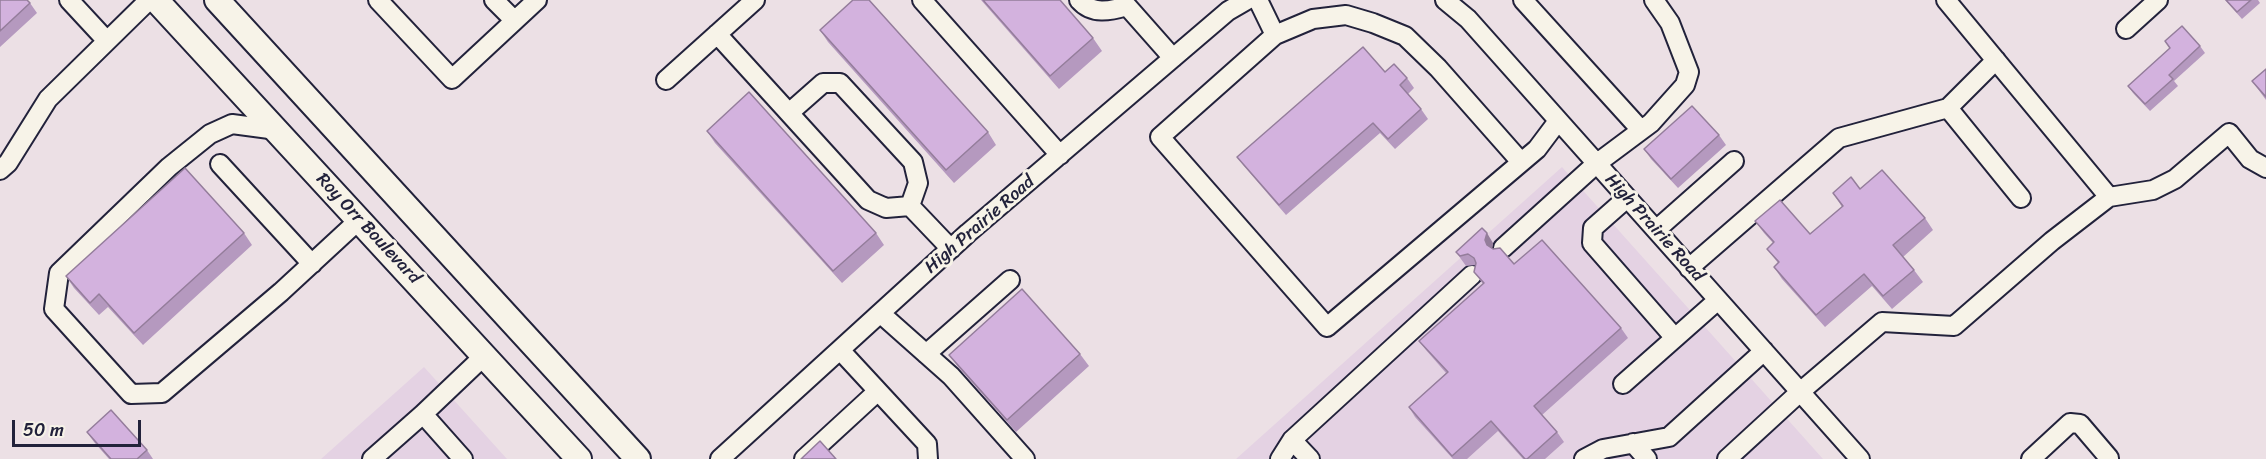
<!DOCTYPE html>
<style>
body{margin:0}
#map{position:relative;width:2266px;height:459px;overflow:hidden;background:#ece0e5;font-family:Sriracha,sans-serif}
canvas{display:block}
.scale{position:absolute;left:12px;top:420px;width:129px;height:27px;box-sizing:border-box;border:3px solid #22223b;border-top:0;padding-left:8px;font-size:18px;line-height:21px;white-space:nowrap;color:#22223b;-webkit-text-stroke:4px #f7f3e8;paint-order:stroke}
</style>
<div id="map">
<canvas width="2266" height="459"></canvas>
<div class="scale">50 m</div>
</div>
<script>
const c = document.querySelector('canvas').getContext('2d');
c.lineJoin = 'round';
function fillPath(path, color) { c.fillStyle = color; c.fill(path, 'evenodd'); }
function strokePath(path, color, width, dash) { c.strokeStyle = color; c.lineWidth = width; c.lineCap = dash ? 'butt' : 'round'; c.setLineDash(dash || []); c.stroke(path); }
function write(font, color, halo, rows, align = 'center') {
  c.font = font + ' Sriracha,sans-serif'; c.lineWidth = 6; c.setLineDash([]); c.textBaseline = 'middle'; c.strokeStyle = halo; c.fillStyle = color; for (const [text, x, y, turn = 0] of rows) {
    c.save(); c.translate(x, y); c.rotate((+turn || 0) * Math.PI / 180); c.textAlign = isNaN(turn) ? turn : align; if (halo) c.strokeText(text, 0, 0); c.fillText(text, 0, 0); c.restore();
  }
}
fillPath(new Path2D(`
 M1562,167L1823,459H1236Z
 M424,367L507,459H321Z`), '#e4d2e3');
const minor = new Path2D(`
 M69,0L107,41
 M378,0L452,79L537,0
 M494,0L514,20
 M922,0L1060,155
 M1079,0C1092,15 1110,11 1127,6
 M1258,0L1275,35
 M1445,0L1468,19L1860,459
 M1523,0L1641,130
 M1946,0L2109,197
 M1127,6L1173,58
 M2126,29L2158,0
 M717,34L789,113
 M666,80L755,0
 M1948,108L1996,60
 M277,130L232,124L210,134L169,167L59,273L54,309L131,394L162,393L281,292L359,220
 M1521,162L1438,68L1405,36L1373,23L1346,15L1313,19L1275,35L1160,137L1327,327L1537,149L1558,121
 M220,164L312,264
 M0,170L8,163L48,99L149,0
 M1627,198L1593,228L1592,243L1675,338
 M910,206L886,208L868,200L789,113L823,83H840L913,162L918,183L910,206L951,249
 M1656,230L1734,161
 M1503,248L1596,164L1651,123L1685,85L1689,72L1670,23L1654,0
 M1689,268L1839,138L1948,108L2021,198
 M880,313L951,376L1025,459
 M840,350L927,444L928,459
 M926,354L1010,280
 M1623,384L1718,300
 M1292,440L1310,459
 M1633,443L1647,459
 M372,459L423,414
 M463,459L423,414L484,356
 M720,459L968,233L1228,11L1247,0
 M804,459L878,391
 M1280,459L1292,440L1472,275
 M1584,459L1603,449L1669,437L1764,351
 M1727,459L1800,392L1882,322L1954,326L2052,241L2109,197L2153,190L2175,179L2229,133L2250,159L2266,168
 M2031,459L2070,423L2080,424L2109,458L2107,459`);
const major = new Path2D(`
 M156,0L579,459
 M217,0L638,459`);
strokePath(minor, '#22223b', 22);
strokePath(major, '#22223b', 28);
strokePath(minor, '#f7f3e8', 18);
strokePath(major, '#f7f3e8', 24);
fillPath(new Path2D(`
 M0,0L30,3L37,13L0,47Z
 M981,0H1060L1093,38L1102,51L1059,89Z
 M2225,0H2258L2260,3L2242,19Z
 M820,30L988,132L996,145L954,183L828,42Z
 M2165,41L2200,46L2205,53L2174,81L2178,86L2150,111L2133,93L2128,86L2170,48Z
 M2266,69V100L2252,81Z
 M1385,72L1407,78L1414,88L1408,94L1421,109L1428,119L1395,149L1380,133L1286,215L1244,166L1237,157Z
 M707,131L876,233L884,245L842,283L715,143Z
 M1719,135L1726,145L1678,188L1651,159L1644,149Z
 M1860,189L1925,218L1933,230L1903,257L1914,270L1923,282L1892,309L1872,286L1825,327L1782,279L1774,267L1778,263L1767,249L1773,243L1764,233L1755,221L1810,234L1842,207L1833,193Z
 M244,233L252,245L143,345L108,307L99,315L74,288L66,276Z
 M1493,243L1492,248L1514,264L1621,328L1628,338L1542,415L1557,432L1564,442L1545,459H1523L1498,431L1467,459H1453L1415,417L1409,407L1446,373L1426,350L1419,341L1483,284L1474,272L1476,265L1466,266L1456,252Z
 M1080,354L1089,366L1016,432L958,367L949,355Z
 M87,432L147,450L153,459H109L94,442Z`), '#b599bf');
fillPath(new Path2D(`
 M1487,233L1493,243L1492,250L1487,245L1485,240Z`), '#947d9b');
const building = new Path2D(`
 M0,0H27L30,3L0,31Z
 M853,0H869L988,132L946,170L820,30Z
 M983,0H1060L1093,38L1050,76Z
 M2226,0H2251L2237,12Z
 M2182,26L2200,46L2169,75L2173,79L2145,104L2128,86L2170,48L2165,41Z
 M1363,47L1385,72L1394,64L1407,78L1400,85L1421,109L1388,139L1373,123L1279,205L1237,157Z
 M2266,69V97L2252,81Z
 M749,92L876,233L833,271L707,131Z
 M1692,106L1719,135L1671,179L1644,149Z
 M185,168L244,233L134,333L99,294L90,303L66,276Z
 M1882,170L1925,218L1893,245L1914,270L1883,296L1864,274L1816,315L1774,267L1779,262L1767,249L1774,242L1755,221L1780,200L1810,234L1843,206L1833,193L1851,177L1860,189Z
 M1482,228L1487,233L1485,240L1487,245L1493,249L1500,248L1514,264L1542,240L1621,328L1534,406L1557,432L1527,459H1525L1491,421L1452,456L1409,407L1448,372L1419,341L1484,283L1474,272L1476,263L1474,258L1468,254L1460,256L1456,252Z
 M1022,289L1080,354L1007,420L949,355Z
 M111,410L147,450L137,459H111L87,432Z
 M820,441L836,459H801Z`);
fillPath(building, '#d3b2de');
strokePath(building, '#947d9b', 1.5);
write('18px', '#22223b', '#f7f3e8', [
 ["High Prairie Road",980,225,-41],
 ["High Prairie Road",1654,228,48],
 ["Roy Orr Boulevard",368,229,47]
]);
</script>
